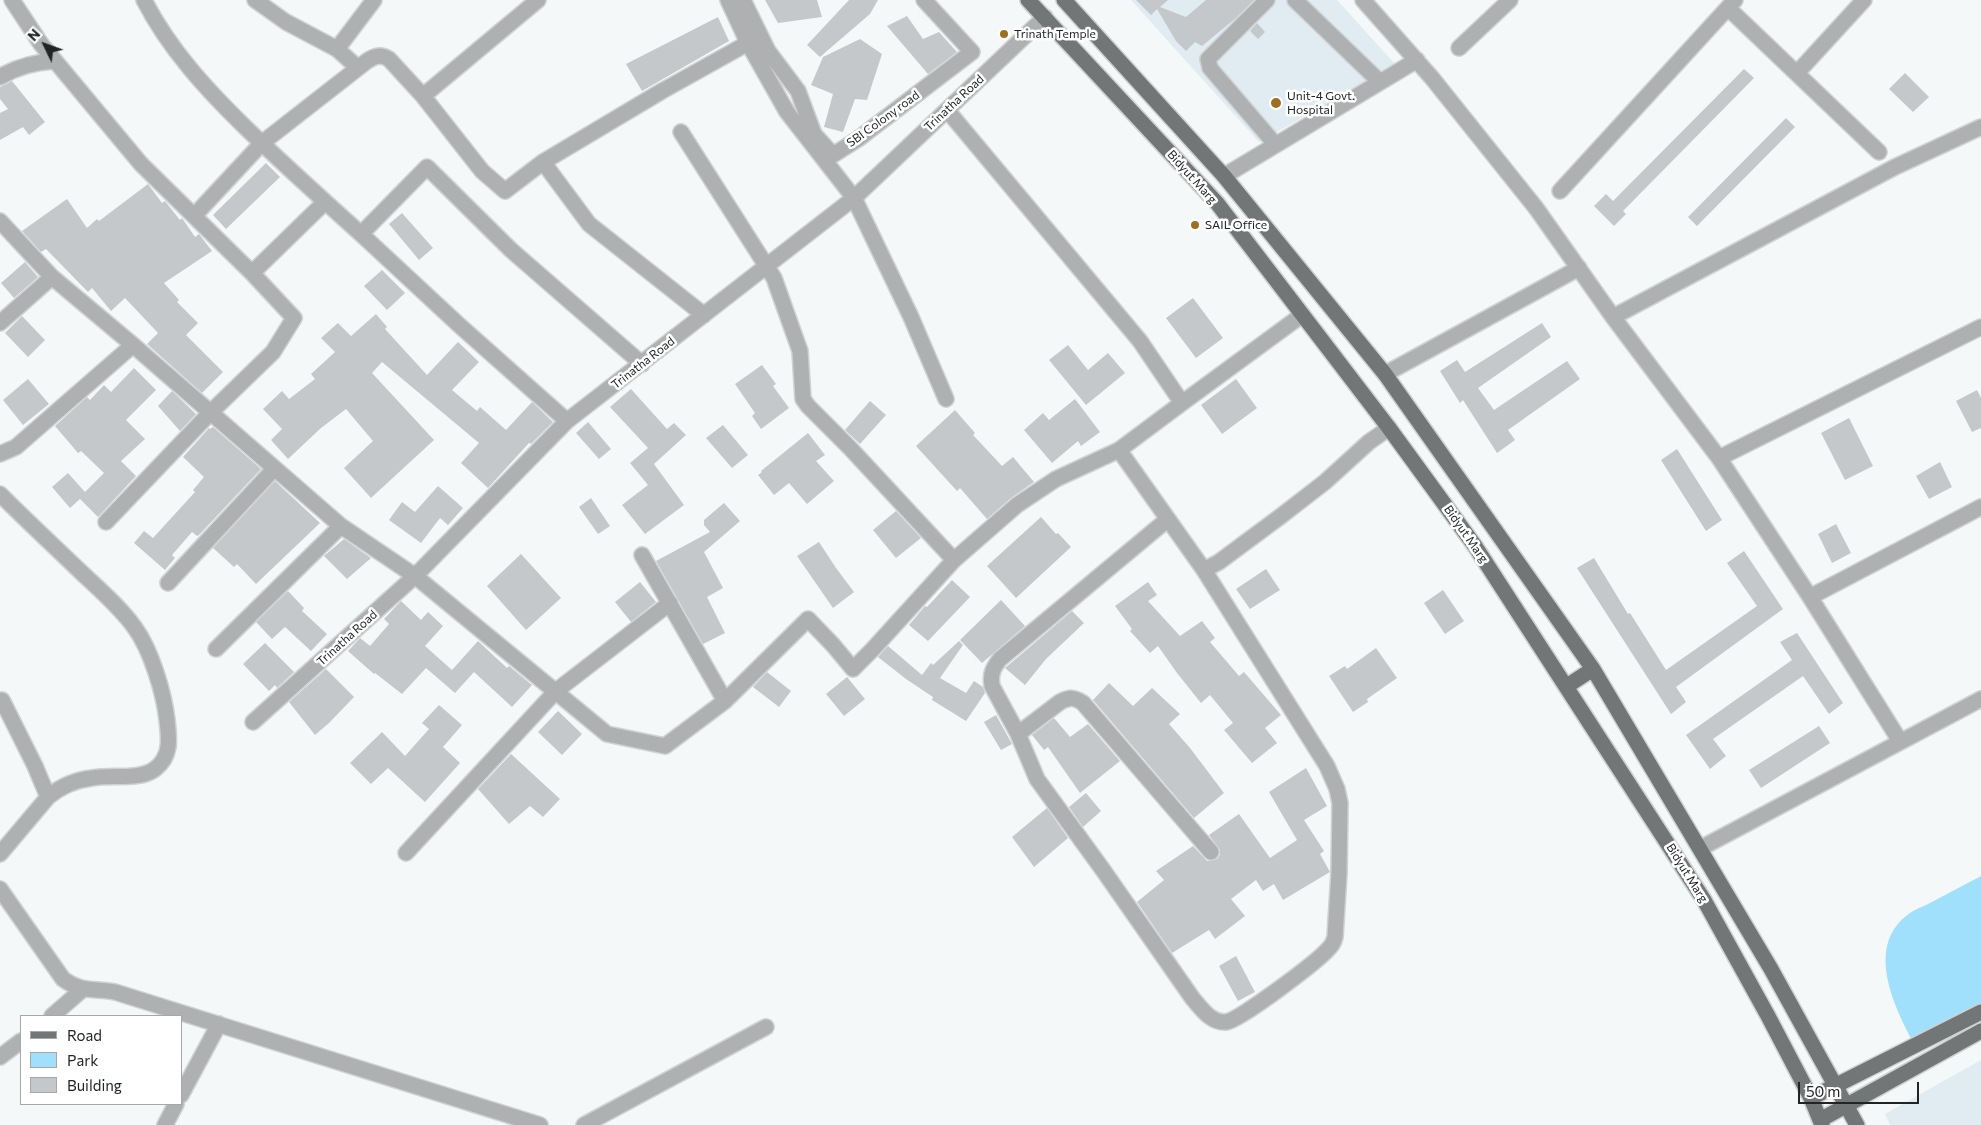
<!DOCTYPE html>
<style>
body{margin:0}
#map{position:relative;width:1981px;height:1125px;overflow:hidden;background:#f4f8f9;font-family:Commissioner,sans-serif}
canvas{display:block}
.legend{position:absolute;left:20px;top:1015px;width:162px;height:90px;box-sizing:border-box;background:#fff;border:1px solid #a7a7a7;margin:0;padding:6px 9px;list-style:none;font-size:15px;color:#222424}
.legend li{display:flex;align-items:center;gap:10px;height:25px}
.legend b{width:25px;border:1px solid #a7a7a7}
.north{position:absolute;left:20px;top:20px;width:50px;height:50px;-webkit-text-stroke:4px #fff;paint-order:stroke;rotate:312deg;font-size:14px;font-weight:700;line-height:20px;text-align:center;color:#222424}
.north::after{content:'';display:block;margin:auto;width:18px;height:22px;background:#222424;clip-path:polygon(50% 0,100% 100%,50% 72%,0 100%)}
.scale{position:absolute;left:1798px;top:1082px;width:121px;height:22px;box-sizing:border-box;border:2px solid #222424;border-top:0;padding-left:6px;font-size:15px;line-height:18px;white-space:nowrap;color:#222424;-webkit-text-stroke:4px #fff;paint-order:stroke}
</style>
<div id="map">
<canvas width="1981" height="1125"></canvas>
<ul class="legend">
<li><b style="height:6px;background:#737677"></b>Road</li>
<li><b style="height:14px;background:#a0e0fc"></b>Park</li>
<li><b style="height:14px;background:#c5c8ca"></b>Building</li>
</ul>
<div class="north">N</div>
<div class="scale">50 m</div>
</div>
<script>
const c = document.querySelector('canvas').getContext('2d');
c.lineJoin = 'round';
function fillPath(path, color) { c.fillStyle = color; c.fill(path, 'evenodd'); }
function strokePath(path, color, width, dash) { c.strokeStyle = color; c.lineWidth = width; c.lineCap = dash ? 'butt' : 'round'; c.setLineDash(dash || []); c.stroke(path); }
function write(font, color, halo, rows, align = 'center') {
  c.font = font + ' Commissioner,sans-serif'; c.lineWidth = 5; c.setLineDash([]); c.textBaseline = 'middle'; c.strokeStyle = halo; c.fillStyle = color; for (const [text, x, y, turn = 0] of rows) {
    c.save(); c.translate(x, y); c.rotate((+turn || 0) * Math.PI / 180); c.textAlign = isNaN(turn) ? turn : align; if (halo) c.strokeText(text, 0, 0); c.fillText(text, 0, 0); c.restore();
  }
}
fillPath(new Path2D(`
 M1131,0H1337L1396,65L1259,142Z
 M1981,1060V1125H1890L1885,1114Z`), '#e0ecf1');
fillPath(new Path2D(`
 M1981,876V1006L1913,1042C1894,1006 1866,948 1906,916C1913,910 1922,907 1930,903C1947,894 1964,885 1981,876Z`), '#a0e0fc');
fillPath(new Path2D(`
 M765,0H817L822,17L778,23Z
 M849,0H878L870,14L820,57L807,45Z
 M1136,0H1168L1160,7L1186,17L1206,0H1254L1236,18L1202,46L1195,42L1186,51L1176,41L1157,9L1151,15Z
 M907,16L923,39L939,32L957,52L928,74L887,26Z
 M718,17L729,41L642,91L626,64Z
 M1257,23L1265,32L1258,39L1250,31Z
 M860,39L882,54L867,100L855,99L843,132L824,127L833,94L811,85L823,57Z
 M1744,69L1754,78L1623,211L1626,214L1614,226L1594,206L1606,194L1613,201Z
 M1905,73L1929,97L1913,112L1889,89Z
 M12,81L45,122L29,135L23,127L0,140V113L8,109L0,99V87Z
 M1786,118L1795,127L1697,226L1688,217Z
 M266,163L280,177L226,229L213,215Z
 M148,184L162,203L165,201L180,220L182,218L195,237L199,234L212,251L164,283L179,300L177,302L198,323L186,335L223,372L202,393L147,344L158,333L125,298L111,311L92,288L88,292L46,249L41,252L22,231L67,199L87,228L97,219L99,221Z
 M402,213L433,248L419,260L389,224Z
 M25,262L38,277L14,298L1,283Z
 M382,270L405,293L387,310L364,286Z
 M1193,298L1223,338L1196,358L1166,318Z
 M376,314L387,327L385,329L427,375L458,342L479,362L452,390L477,411L480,407L506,430L532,402L553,422L531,444L529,443L488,488L461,463L479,443L382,362L372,373L434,440L371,498L344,468L373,441L346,409L321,428L288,459L271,440L282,429L263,409L282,391L289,399L315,379L311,374L335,352L321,338L338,323L351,336Z
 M22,316L45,340L28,357L5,333Z
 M1542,323L1551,337L1478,388L1494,410L1567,361L1580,379L1508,430L1515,440L1497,453L1463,400L1460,403L1440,371L1457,360L1465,372Z
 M1068,345L1088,370L1108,353L1125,373L1086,405L1049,360Z
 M762,365L776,384L773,386L789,408L761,429L752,416L755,413L735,384Z
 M134,368L156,390L126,420L145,439L121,461L136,476L98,517L80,499L70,508L52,487L68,473L85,492L104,473L81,451L78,453L55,426L87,397L90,400L104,385L111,392Z
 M28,379L49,404L23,425L3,400Z
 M1236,379L1257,408L1222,434L1201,405Z
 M631,389L667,429L674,423L686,435L654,464L684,505L645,534L622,505L648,485L630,463L648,448L610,407Z
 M1977,390L1981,398V428L1972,432L1956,401Z
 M172,391L196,414L180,431L158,406Z
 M1075,399L1100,432L1081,446L1078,441L1052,463L1024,430L1043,413L1049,420Z
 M870,401L886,415L860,444L845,430Z
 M955,410L975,433L973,435L1002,466L1013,457L1034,482L1011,498L987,519L960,488L957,491L916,446Z
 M1849,418L1873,466L1845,480L1821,433Z
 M588,422L611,449L599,459L576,433Z
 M723,425L748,455L732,468L706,438Z
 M213,427L261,469L199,535L197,536L192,532L172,555L175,558L165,570L134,543L144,531L153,538L195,492L193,490L204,477L183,457L209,428L210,429Z
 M808,433L825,455L816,461L834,481L807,504L789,483L774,495L758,475L762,472L761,471Z
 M1677,449L1722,520L1706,531L1661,460Z
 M1940,462L1952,487L1929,499L1916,476Z
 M275,481L320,523L256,584L237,564L234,567L213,548Z
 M438,486L463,508L448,525L440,518L421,543L389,520L402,502L415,512Z
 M591,498L610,526L598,534L579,507Z
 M724,503L740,521L704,552L723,588L707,597L725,633L703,644L656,561L710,532L704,525V520Z
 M896,511L921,538L896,558L873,530Z
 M1041,517L1056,534L1058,533L1071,547L1016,598L987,566Z
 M1836,524L1851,553L1832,563L1818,534Z
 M344,539L371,558L347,579L324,556Z
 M819,542L836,568L854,592L833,608L797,556Z
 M1744,551L1783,609L1676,687L1686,702L1671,714L1577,568L1594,558L1628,614L1630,613L1666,670L1757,606L1727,563Z
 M521,554L561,598L526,630L487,586Z
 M1266,569L1280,590L1250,609L1236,589Z
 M952,580L970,597L928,641L909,625L925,606L927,607Z
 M640,582L656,602L631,622L615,602Z
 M1148,582L1157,595L1148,601L1180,636L1202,621L1215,638L1210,642L1239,676L1244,672L1281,715L1265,728L1277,743L1252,763L1224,730L1233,723L1210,695L1201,703L1177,673L1158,646L1150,653L1130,631L1132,629L1115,606Z
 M1443,590L1464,621L1445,634L1424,603Z
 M288,591L304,608L302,611L327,634L311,651L285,627L272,639L256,622Z
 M1001,600L1025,626L982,663L960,640Z
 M401,601L421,620L428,612L443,626L425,646L452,670L478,641L507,668L509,666L532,685L512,707L474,672L455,693L426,668L402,694L375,673L374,674L348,651L360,638L370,646L389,624L384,619Z
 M1072,611L1084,623L1046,659L1025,685L1005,668Z
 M1797,633L1843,703L1829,714L1803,676L1713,739L1726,756L1710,769L1686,735L1792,660L1780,642Z
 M959,641L963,645L940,678L966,693L974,681L983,687L985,693L966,721L932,700L933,697L906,679L878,657L888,646L922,675L931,663L933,665Z
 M265,643L294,672L277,688L275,685L269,691L243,664Z
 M1376,648L1397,678L1367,699L1368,702L1353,712L1329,676L1345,666L1347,669Z
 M326,669L354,697L329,723L315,735L289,702Z
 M767,672L791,691L779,707L753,687Z
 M847,677L865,699L844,716L826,694Z
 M1109,683L1133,706L1152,688L1180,714L1169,724L1190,748L1224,793L1194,818L1093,700Z
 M439,705L462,725L443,747L460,763L425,802L388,768L371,784L350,763L382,732L405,756L429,729L422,723Z
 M558,711L582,734L562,755L538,732Z
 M996,715L1012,744L1001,750L984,722Z
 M1054,718L1070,737L1088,724L1120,761L1080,793L1048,747L1044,750L1032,735Z
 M1819,726L1830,743L1761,788L1749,770Z
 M511,754L560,799L543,817L530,806L509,824L478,789Z
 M1306,768L1327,806L1304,820L1324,851L1320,854L1330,872L1283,900L1274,884L1263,891L1256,880L1231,899L1245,916L1215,939L1209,930L1172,953L1137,902L1164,880L1156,871L1193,846L1207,861L1217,859L1220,855V850L1209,835L1239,814L1270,858L1297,840L1269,792Z
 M1086,793L1101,811L1083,827L1069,807Z
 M1047,808L1068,838L1034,867L1012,837Z
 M1236,956L1255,992L1238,1001L1219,966Z`), '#c5c8ca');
const minor = new Path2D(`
 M12,0L41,44L141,164L252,273
 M144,0C169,49 207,90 246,128C283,164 322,199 361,234L427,167L511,250L642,364
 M255,0L286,22L337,49L358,68
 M728,0L748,43L787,112L854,198L911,317L946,399
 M743,0L768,51L798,91L814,134L833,155L858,139L972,52L924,0
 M1267,0L1208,59L1210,68L1275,144
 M1295,0L1380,82
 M1363,0L1432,78L1536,208L1613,317L1719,458L1810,597L1900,741
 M1728,8L1879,152
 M1459,48L1510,0
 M337,49L374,0
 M1797,73L1864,0
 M0,77C18,66 35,62 55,61
 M423,96L538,0
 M947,110L1140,341L1182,403L1302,315
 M681,132L774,278L800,351L803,399L808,406L850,448L954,560
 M543,162L662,91L748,43
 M1224,176L1417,60
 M1560,191L1735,0
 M194,216L262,143L367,61C375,56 380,54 389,59L423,96L482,171L505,191L543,162L589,224L704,315
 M0,221L52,277
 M361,234L459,325L567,421
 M1613,317L1895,167L1981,127
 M0,323L52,277L133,345L341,526L415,576L607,734L665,746L725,701L808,619L833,645L853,669L873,649L954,560L1017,505L1056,479L1119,450L1182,403
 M1385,374L1579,268
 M1119,450L1204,570L1219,562L1281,516L1325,482L1369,442L1389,428
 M0,454L16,447L133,345
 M1719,458L1981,327
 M0,494C27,521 55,547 82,573C100,590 121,608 135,628C151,650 164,693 167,720C169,738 172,756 155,769C139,781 111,774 92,778C75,780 61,786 48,797L0,854
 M1168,519L1000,659C993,668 990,674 992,686L1018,734L1037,779L1103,870L1193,999C1202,1009 1211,1023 1226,1022C1240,1020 1320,960 1330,947C1333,944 1334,941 1335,937L1339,873L1340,803L1337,789L1327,766L1204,570
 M106,522L210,413L273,352L294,318L252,273L325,202
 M642,555L725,701
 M168,583L274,469
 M1810,597L1981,507
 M216,649L341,526
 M2,700L35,766L48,797
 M253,722L415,576L567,421L854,198L1045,17
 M1018,734L1060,702C1070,697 1074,697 1083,703L1211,852
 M1701,848L1981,699
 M406,853L556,691L670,603
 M0,889L63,979C82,993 94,988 115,992L540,1125
 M52,1016L83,989
 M0,1057L21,1041
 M181,1095L219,1024
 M165,1125L176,1104
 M584,1125L766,1027`);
const major = new Path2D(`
 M1028,0L1217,203L1389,428L1475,546L1704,900L1768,1016L1811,1098L1822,1125
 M1064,0L1224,176L1385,374L1593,669L1771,969L1857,1125
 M1567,686L1593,669
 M1811,1098L1981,1012
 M1820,1120L1981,1031`);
strokePath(minor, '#ced2d3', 18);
strokePath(major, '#ced2d3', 18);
strokePath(minor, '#afb0b1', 15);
strokePath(major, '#737677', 15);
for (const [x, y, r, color] of [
 [1004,34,5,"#9d7021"],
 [1276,103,6,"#9d7021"],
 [1195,225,5,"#9d7021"]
]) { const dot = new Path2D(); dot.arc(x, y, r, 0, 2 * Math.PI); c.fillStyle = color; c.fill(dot); strokePath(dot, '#fff', 2); }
write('12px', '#222424', '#fff', [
 ["Trinath Temple",1014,34],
 ["Unit-4 Govt.",1287,96],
 ["Hospital",1287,110],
 ["SAIL Office",1205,225]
], 'left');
write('12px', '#222424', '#fff', [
 ["Trinatha Road",954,103,-43],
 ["SBI Colony road",883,119,-36],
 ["Bidyut Marg",1192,177,48],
 ["Trinatha Road",643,363,-38],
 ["Bidyut Marg",1466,534,55],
 ["Trinatha Road",347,638,-42],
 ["Bidyut Marg",1687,873,58]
]);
</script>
